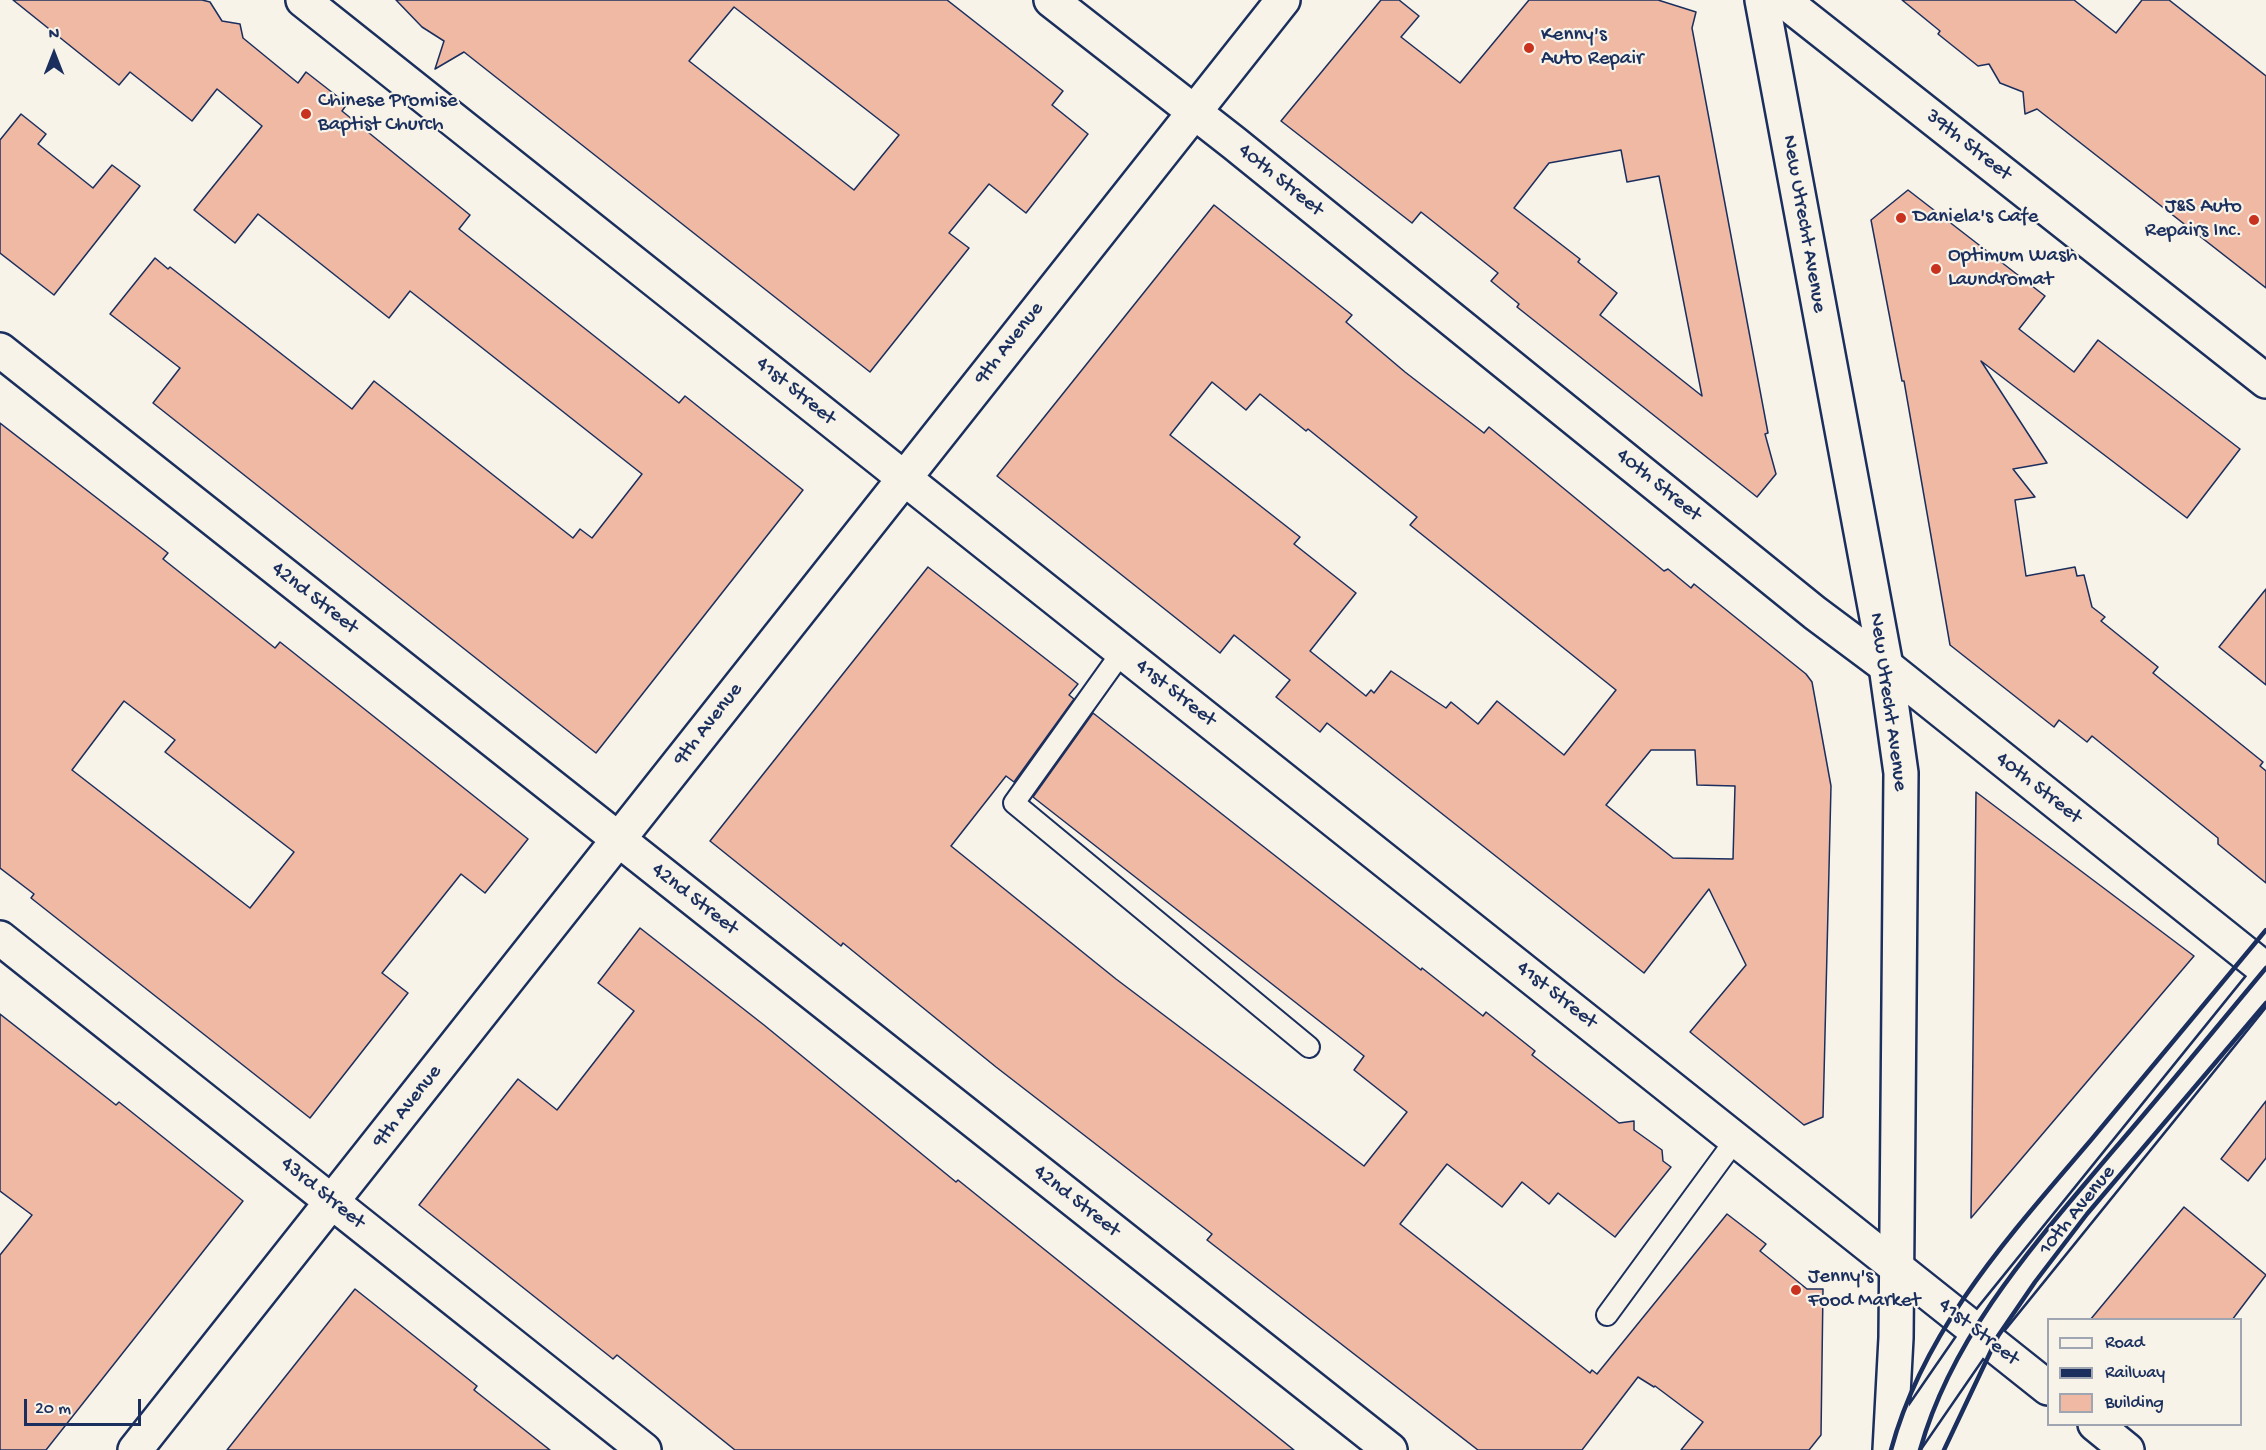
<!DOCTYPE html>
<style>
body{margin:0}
#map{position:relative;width:2266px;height:1450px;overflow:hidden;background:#f7f3e8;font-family:"Gochi Hand",sans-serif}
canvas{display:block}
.legend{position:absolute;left:2047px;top:1318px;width:195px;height:108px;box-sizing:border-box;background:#f7f3e8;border:2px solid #9fa5b1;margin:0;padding:8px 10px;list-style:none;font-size:18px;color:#1b2f5e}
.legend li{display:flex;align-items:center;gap:12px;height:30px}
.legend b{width:30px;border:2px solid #9fa5b1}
.north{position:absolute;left:24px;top:24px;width:60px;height:60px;-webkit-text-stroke:4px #f7f3e8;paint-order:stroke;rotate:0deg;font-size:16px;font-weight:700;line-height:24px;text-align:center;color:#1b2f5e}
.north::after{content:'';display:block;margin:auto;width:21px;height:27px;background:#1b2f5e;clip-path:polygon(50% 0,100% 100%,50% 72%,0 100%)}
.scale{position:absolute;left:24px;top:1399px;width:117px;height:27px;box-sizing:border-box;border:3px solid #1b2f5e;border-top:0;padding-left:8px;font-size:18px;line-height:21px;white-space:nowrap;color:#1b2f5e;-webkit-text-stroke:4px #f7f3e8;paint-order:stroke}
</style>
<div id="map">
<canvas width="2266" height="1450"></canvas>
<ul class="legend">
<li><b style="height:8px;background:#f7f3e8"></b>Road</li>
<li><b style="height:8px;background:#1b2f5e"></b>Railway</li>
<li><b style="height:16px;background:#f0b9a4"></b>Building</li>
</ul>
<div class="north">N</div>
<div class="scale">20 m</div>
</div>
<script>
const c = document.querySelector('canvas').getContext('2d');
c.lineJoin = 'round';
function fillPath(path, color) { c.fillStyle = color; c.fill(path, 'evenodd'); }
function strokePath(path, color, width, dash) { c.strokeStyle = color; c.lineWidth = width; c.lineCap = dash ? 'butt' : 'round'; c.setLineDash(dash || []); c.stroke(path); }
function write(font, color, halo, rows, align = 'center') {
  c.font = font + ' "Gochi Hand",sans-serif'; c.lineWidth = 4.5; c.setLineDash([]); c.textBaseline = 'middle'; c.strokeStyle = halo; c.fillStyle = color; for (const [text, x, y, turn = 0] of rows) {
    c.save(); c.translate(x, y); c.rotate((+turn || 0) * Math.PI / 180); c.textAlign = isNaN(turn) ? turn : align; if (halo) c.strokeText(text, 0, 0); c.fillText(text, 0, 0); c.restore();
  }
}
const building = new Path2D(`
 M13,0H202L210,2L222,21L240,24L243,38L298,83L306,72L347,104L342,111L470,215L459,229L679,403L685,396L803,490L596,753L153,403L180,368L110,314L155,258L168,269L170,267L352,409L374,381L573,538L580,529L592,538L642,474L410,291L389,318L258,214L235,243L194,210L262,126L217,89L192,121L130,72L119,85Z
 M396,0H947L1063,91L1052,105L1088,134L1026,213L989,184L949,233L969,248L870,372L464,52L435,69L444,41L422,27ZM734,7L899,135L854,190L689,61Z
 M1381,0H1399L1419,16L1401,37L1460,83L1529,0H1658L1696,12L1692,28L1768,433L1765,434L1776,474L1757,497L1517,307L1519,304L1491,281L1498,273L1421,212L1412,223L1281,121ZM1621,150L1627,182L1659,176L1702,396L1600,315L1617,293L1578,262L1580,259L1514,208L1549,163Z
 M1902,0H2074L2116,33L2142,0H2169L2266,76V288L2037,109L2025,114L2023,92L2000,83L1989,64L1978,66L1938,34L1940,31Z
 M21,114L46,134L38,144L93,188L112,165L140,186L54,295L0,253V140Z
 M1908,190L2045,296L2019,329L2074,372L2098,340L2240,449L2187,518L1981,361L2047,463L2013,469L2035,497L2015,500L2026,576L2075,567L2077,576L2084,575L2092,607L2105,617L2101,621L2158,667L2153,673L2263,762L2260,766L2266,771V883L2218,844V838L2092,736L2087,742L2059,720L2054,727L1950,645L1904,381H1902L1871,220Z
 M1214,205L1352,315L1346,322L1405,372L1484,433L1489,427L1664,571L1668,569L1691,588L1694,584L1806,674L1812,682L1831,786L1823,1117L1804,1125L1690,1032L1746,965L1709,889L1644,973L1327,723L1320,732L1276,697L1290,680L1234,635L1220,653L997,476ZM1212,382L1246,410L1260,394L1306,431L1308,429L1417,517L1410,525L1616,690L1564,755L1497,701L1478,724L1451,702L1446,708L1391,671L1374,693L1371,690L1366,696L1310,651L1356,593L1294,544L1300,537L1170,435ZM1651,750H1695L1697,785L1735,786L1733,859L1673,858L1606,805Z
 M0,423L168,553L163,559L231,613L275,648L280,642L528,839L485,893L461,874L382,973L408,993L310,1118L31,898L34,894L0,868ZM124,701L175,740L165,752L294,852L250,908L72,770Z
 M928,567L1078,684L1069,695L1074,699L1014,782L1006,776L951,846L1116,979L1364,1166L1407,1112L1354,1070L1364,1056L1033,797L1093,713L1421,970L1422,968L1483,1016L1486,1012L1535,1051L1532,1055L1619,1123L1634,1121V1130L1662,1150L1663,1161L1671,1167L1615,1237L1558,1193L1549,1204L1522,1182L1502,1207L1447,1164L1400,1224L1590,1373L1592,1370L1597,1374L1727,1214L1766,1244L1760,1251L1807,1289H1823L1821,1435L1809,1450H1681L1703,1422L1655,1386L1654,1387L1638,1377L1582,1450H1478L1207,1240L1212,1234L996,1067L843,943L841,946L710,841Z
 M2266,589V685L2219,647Z
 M1976,792L2194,956L1971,1218Z
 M640,928L764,1025L956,1182L958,1180L1294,1450H735L617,1355L613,1359L419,1205L518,1079L557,1110L634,1011L598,983Z
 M0,1014L116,1105L119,1102L243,1201L46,1450H0V1255L32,1215L0,1191Z
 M2266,1101V1158L2248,1181L2221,1159Z
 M2184,1207L2266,1275L2232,1320H2090Z
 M355,1289L477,1386L474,1390L550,1450H227Z`);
fillPath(building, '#f0b9a4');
strokePath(building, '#1b2f5e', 1.5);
const service = new Path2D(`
 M1122,652L1014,803L1309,1047
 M1607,1315L1736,1139`);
const minor = new Path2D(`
 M303,0L2048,1388
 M1051,0L1234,143L1815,613L1886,666L2266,970
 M0,350L1390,1450
 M0,938L644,1450
 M2095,1424L2127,1450
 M135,1450L1283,0
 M1899,1450L1979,1334L2266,979`);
const tertiary = new Path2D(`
 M1762,0L1886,666L1901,773L1896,1338L1890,1450`);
const secondary = new Path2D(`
 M1783,0L2266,381`);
strokePath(service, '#1b2f5e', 24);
strokePath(minor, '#1b2f5e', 38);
strokePath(tertiary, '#1b2f5e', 38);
strokePath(secondary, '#1b2f5e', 38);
strokePath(service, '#f7f3e8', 20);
strokePath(minor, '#f7f3e8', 33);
strokePath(tertiary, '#f7f3e8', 33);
strokePath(secondary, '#f7f3e8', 33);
strokePath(new Path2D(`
 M1891,1450C1924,1328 2011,1234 2091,1140C2150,1070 2208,1000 2266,930
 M1920,1450C1952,1335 2036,1242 2111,1153C2164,1092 2214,1030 2266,968
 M1944,1450L1998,1336L2035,1282L2087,1214L2266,1003`), '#1b2f5e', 4.5);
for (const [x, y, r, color] of [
 [1529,48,6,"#c8321e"],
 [306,114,6,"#c8321e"],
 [1901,218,6,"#c8321e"],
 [2254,220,6,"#c8321e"],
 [1936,269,6,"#c8321e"],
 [1796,1290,6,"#c8321e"]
]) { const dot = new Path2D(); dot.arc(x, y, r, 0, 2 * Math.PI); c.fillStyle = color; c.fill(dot); strokePath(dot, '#f7f3e8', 2); }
write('21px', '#1b2f5e', '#f7f3e8', [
 ["Kenny's",1541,36],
 ["Auto Repair",1541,60],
 ["Chinese Promise",318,102],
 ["Baptist Church",318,126],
 ["J&S Auto",2242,208,"right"],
 ["Repairs Inc.",2242,232,"right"],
 ["Daniela's Cafe",1913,218],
 ["Optimum Wash",1948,257],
 ["Laundromat",1948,281],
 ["Jenny's",1808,1278],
 ["Food Market",1808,1302]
], 'left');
write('21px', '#1b2f5e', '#f7f3e8', [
 ["39th Street",1968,146,38],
 ["40th Street",1280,181,39],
 ["New Utrecht Avenue",1803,224,80],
 ["9th Avenue",1010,344,-52],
 ["41st Street",795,392,39],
 ["40th Street",1658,486,39],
 ["42nd Street",314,599,38],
 ["41st Street",1175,694,38],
 ["New Utrecht Avenue",1887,702,82],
 ["9th Avenue",709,725,-52],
 ["40th Street",2038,789,38],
 ["42nd Street",694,900,38],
 ["41st Street",1556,996,38],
 ["9th Avenue",408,1107,-52],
 ["43rd Street",322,1194,39],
 ["42nd Street",1076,1202,38],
 ["10th Avenue",2078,1211,-51],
 ["41st Street",1978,1333,38]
]);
</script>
